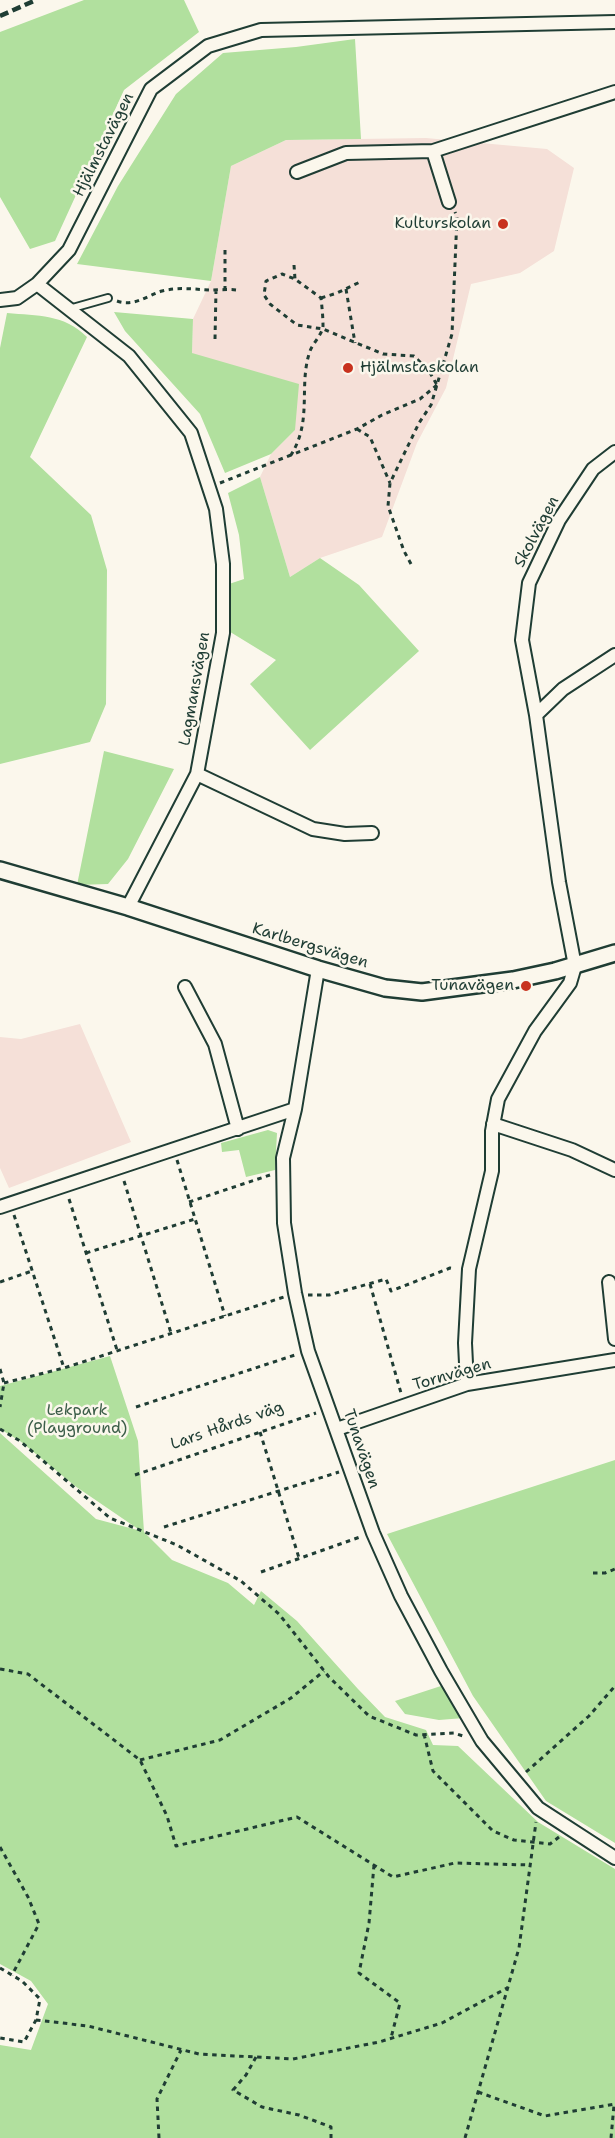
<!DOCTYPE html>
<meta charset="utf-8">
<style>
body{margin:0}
canvas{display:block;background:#fbf7ec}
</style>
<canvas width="615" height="2138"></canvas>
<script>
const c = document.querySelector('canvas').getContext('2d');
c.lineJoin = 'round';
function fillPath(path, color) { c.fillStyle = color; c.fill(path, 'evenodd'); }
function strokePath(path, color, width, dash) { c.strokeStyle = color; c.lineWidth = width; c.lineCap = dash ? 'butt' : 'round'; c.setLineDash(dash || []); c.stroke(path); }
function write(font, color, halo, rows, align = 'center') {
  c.font = font + ' "Shantell Sans",sans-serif'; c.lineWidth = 5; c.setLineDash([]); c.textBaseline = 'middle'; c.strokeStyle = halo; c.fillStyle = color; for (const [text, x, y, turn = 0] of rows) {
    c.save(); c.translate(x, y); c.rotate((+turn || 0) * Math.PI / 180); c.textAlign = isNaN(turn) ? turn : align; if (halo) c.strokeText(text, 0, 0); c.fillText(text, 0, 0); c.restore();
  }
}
fillPath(new Path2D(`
 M426,138L547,149L574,168L554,251L520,273L471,284L446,388L417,443L382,537L320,558L290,577L260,477L271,454L295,430L192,353L193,319L211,281L231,166L286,140Z
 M80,1024L131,1142L9,1188L0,1168V1037L21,1039Z`), '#f5e0d8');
fillPath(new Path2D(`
 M84,0H184L199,32L124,90L55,241L30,249L0,197V32Z
 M355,39L361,139L286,140L231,166L211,281L77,264L118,186L176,94L223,53L296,47Z
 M114,312L193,319L192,353L299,384L295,430L271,454L225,473L200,414L125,331Z
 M7,313C38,316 64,314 87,337L30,457L91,515L107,570L106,704L90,742L0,764V348Z
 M260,477L290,577L320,558L359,585L419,651L310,750L250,684L276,660L227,630L229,584L244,579L239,535L228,493Z
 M104,751L174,769L128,859L108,884L77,885Z
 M268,1130L277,1133L275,1170L246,1177L239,1150L222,1152L221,1143Z
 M110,1356L138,1441L144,1532L172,1560L228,1583L254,1605L261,1591L297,1621L358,1689L385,1717L426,1730L433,1745L458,1746L538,1822L615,1869V2138H0V2045L31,2050L48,2004L31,1981L0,1964V1433L96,1519L141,1531L75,1486L20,1441L0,1429V1386Z
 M615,1460V1843L546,1801L473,1696L387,1534Z
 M444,1685L464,1718L439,1720L405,1714L395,1701Z`), '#b1e09e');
const service = new Path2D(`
 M69,309L108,298`);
const minor = new Path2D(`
 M433,151L449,202
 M297,172L346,153L433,151L615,92
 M37,284L69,250L151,89L208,46L261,30L615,22
 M0,300L17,298L37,284L129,356L191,433L216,509L223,564V633L197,774L128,907
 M536,715L522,640L529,583L559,520L593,469L615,452
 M197,774L313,829L345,834L372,833
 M318,969L295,1109L283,1158L284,1223L295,1293L308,1351L373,1533L401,1596L441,1671L482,1741L538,1808L615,1858
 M185,987L215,1044L238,1129
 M493,1124L572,1150L615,1170
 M0,1207L295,1109
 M609,1282L615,1339
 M467,1384L465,1343L469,1269L492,1171V1131L498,1099L535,1031L570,983L575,966L559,882L536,715L563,689L615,655
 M337,1429L467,1384L615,1360`);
const tertiary = new Path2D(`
 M0,870L128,907L318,969L385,988L422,992L513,980L555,971L615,953`);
strokePath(service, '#1f3d34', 10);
strokePath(minor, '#1f3d34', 16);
strokePath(tertiary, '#1f3d34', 20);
strokePath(new Path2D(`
 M225,250V289
 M294,265L295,279
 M346,289L355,343
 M321,298L337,293L360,282
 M117,301C134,307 146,296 162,291C178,287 192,289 209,290C218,290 228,289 237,290
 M215,339L216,290
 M437,385L420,399L382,415L357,429L291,455C313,420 298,386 310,351C313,343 322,335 323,326C323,317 322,307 321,298L295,279L282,274L266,281L264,295L270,304L297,325L323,329L383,354L414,356L429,371L437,385
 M357,429L370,437L390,483
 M220,483L291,455
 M411,564L404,551L388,506L390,483L419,423L431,405L452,334L457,217L455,212
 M177,1160L225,1316
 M124,1181L171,1333
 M69,1199L117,1350
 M189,1202L270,1175
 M14,1215L64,1368
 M86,1253L195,1219
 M0,1282L32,1271
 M370,1284L401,1393
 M308,1295H329L386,1279L391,1291L450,1268L455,1269
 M0,1369L4,1383L0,1407
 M4,1383L64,1368L284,1297
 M136,1407L295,1355
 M0,1429L20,1441L110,1518L177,1545L241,1581L279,1614L329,1677L369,1716L416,1735L454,1733L463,1736
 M260,1432L299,1558
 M135,1475L316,1413
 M164,1527L339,1472
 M261,1572L360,1537
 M593,1573H605L615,1569
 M0,1669L28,1674L140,1760L167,1816L176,1846L297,1817L393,1877L455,1863L530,1865
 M424,1734L433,1771L493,1831L514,1840L550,1844L559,1837
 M140,1760L220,1740L291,1698L324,1671
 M526,1772L589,1716L615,1686
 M0,1847L28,1897L39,1924L12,1975
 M374,1865L369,1923L359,1973L400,2003L391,2038
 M0,1968L22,1981L40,1999L36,2020L24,2042L0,2038
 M36,2020L88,2026L199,2054L293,2059L379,2042L442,2023L507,1988
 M256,2057L246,2075L233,2090L262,2107L299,2115L331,2127V2138
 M478,2092L545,2116L615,2104
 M159,2138L157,2099L181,2050
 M465,2138L519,1948L536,1822
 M611,2138L614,2105`), '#1f3d34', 3, [4.5, 4.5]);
strokePath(service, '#fbf7ec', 6);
strokePath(minor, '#fbf7ec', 12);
strokePath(tertiary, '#fbf7ec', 15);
strokePath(new Path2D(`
 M0,16L36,0`), '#1f3d34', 4.5, [9, 4.5]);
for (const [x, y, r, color] of [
 [503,224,6,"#c8321e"],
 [348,368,6,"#c8321e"],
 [526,986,6,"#c8321e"]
]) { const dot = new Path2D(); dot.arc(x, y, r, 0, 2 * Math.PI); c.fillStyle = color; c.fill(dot); strokePath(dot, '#fbf7ec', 2); }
write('16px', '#1f3d34', '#fbf7ec', [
 ["Hjälmstavägen",104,145,-63],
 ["Skolvägen",537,532,-62],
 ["Lagmansvägen",195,689,-80],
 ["Karlbergsvägen",310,946,17],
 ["Tornvägen",452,1375,-16],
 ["Lars Hårds väg",227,1426,-19],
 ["Tunavägen",361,1449,71]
]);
write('16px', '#1f3d34', '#fbf7ec', [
 ["Kulturskolan",491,224],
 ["Hjälmstaskolan",360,368,"left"],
 ["Tunavägen",514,986]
], 'right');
write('16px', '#3c5e49', '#fbf7ec', [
 ["Lekpark",77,1411],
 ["(Playground)",77,1429]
]);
</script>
